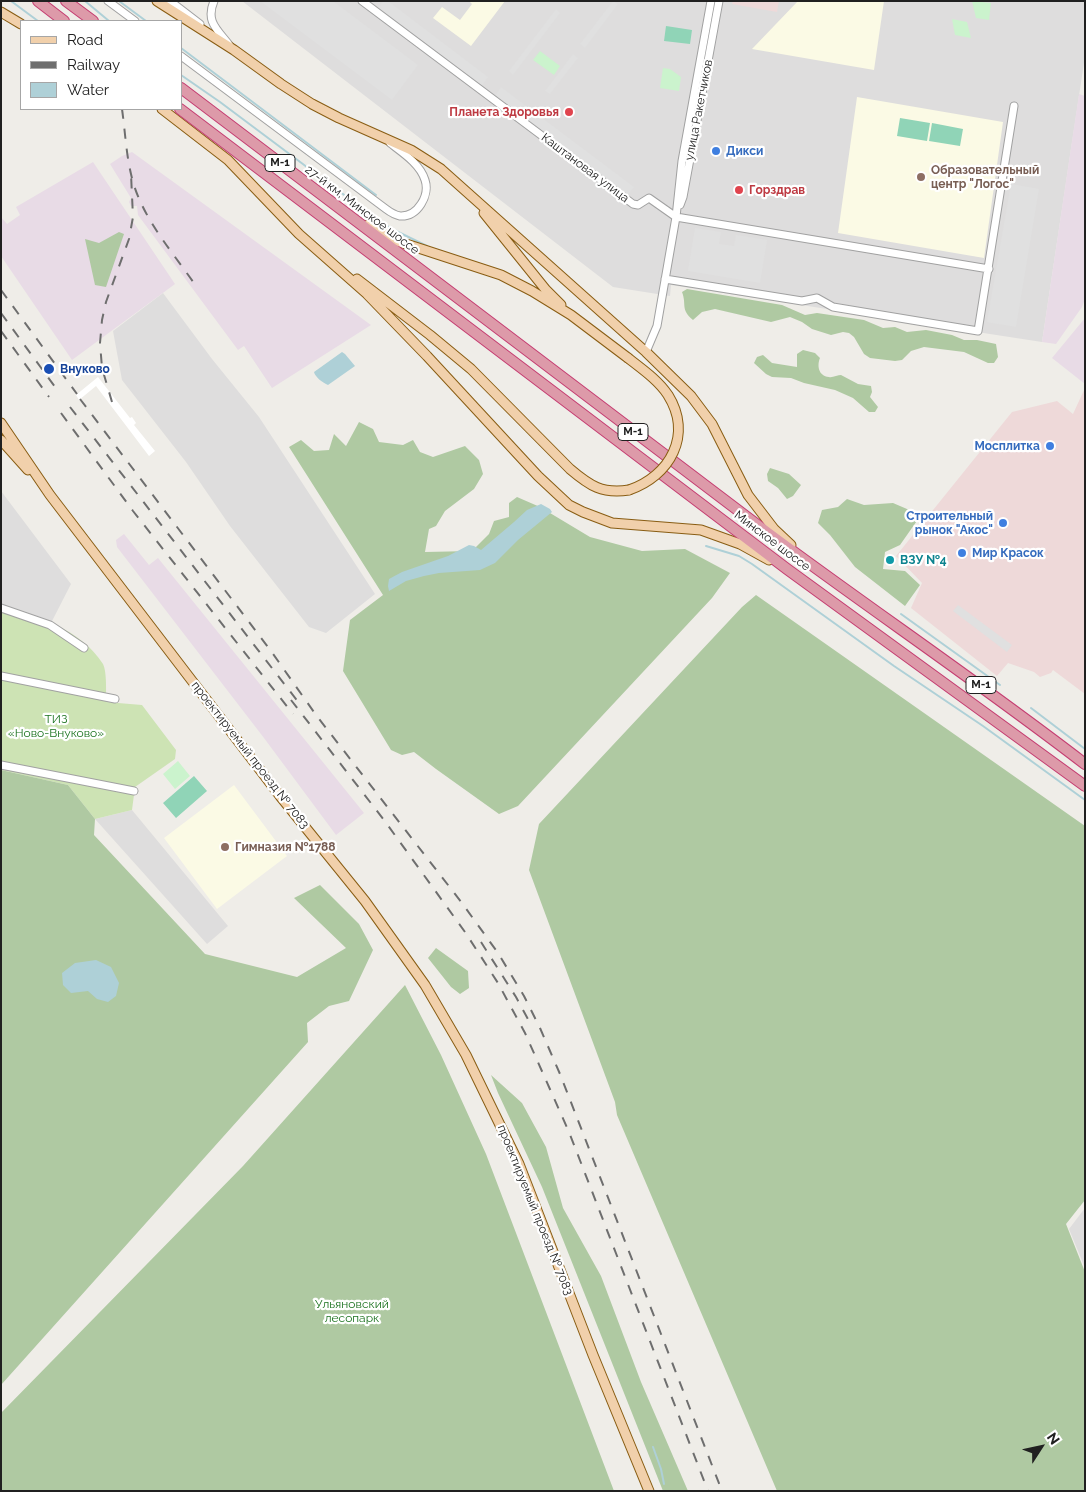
<!DOCTYPE html>
<meta charset="utf-8">
<style>
body{margin:0}
#map{position:relative;width:1086px;height:1492px;overflow:hidden;background:#efede8;font-family:Raleway,sans-serif}
canvas{display:block}
.frame{position:absolute;inset:0;border:2px solid #202020;pointer-events:none}
.legend{position:absolute;left:20px;top:20px;width:162px;height:90px;box-sizing:border-box;background:#fff;border:1px solid #a6a6a6;margin:0;padding:6px 9px;list-style:none;font-size:15px;color:#202020}
.legend li{display:flex;align-items:center;gap:10px;height:25px}
.legend b{width:25px;border:1px solid #a6a6a6}
.north{position:absolute;left:1016px;top:1422px;width:50px;height:50px;-webkit-text-stroke:4px #fff;paint-order:stroke;rotate:55deg;font-size:14px;font-weight:700;line-height:20px;text-align:center;color:#202020}
.north::after{content:'';display:block;margin:auto;width:18px;height:22px;background:#202020;clip-path:polygon(50% 0,100% 100%,50% 72%,0 100%)}
</style>
<div id="map">
<canvas width="1086" height="1492"></canvas>
<div class="frame"></div>
<ul class="legend">
<li><b style="height:6px;background:#f1d0ab"></b>Road</li>
<li><b style="height:6px;background:#6e6e6e"></b>Railway</li>
<li><b style="height:14px;background:#aed0d7"></b>Water</li>
</ul>
<div class="north">N</div>
</div>
<script>
const c = document.querySelector('canvas').getContext('2d');
c.lineJoin = 'round';
function fillPath(path, color) { c.fillStyle = color; c.fill(path, 'evenodd'); }
function strokePath(path, color, width, dash) { c.strokeStyle = color; c.lineWidth = width; c.lineCap = dash ? 'butt' : 'round'; c.setLineDash(dash || []); c.stroke(path); }
function write(font, color, halo, rows, align = 'center') {
  c.font = font + ' Raleway,sans-serif'; c.lineWidth = 4.5; c.setLineDash([]); c.textBaseline = 'middle'; c.strokeStyle = halo; c.fillStyle = color; for (const [text, x, y, turn = 0] of rows) {
    c.save(); c.translate(x, y); c.rotate((+turn || 0) * Math.PI / 180); c.textAlign = isNaN(turn) ? turn : align; if (halo) c.strokeText(text, 0, 0); c.fillText(text, 0, 0); c.restore();
  }
}
fillPath(new Path2D(`
 M242,1H1085V56L1042,342L671,285L670,296L613,287Z
 M163,293L212,359L259,417L375,594L326,633L309,627L230,526L186,462L122,380L113,331Z
 M1,491L71,584L51,623L1,604Z
 M132,810L228,926L207,944L95,819Z
 M1085,1208V1268L1069,1229Z`), '#dedddd');
fillPath(new Path2D(`
 M733,1H779L777,12L732,4Z
 M1085,388V694L1053,670L1051,673L1040,677L1034,672L1008,663L997,676L911,608L922,583L896,556L1012,412L1057,401L1073,414Z`), '#eed9d9');
fillPath(new Path2D(`
 M1079,94L1085,96V299L1082,307L1056,344L1042,342Z
 M132,152L371,325L272,388L244,346L238,350L138,215L137,206H131L129,202L131,198L110,164L122,156Z
 M93,162L175,284L72,360L1,256V217L7,224L20,215L16,207Z
 M1085,318V384L1052,358Z
 M124,534L149,565L158,558L364,813L336,835L264,738L117,547L116,540Z`), '#e8dbe6');
fillPath(new Path2D(`
 M469,1H505L471,46L433,18L442,7L460,20L472,4Z
 M798,1H884L874,70L752,49Z
 M857,97L1003,122L984,258L838,233Z
 M234,785L287,856L217,909L164,838Z`), '#fbfae5');
fillPath(new Path2D(`
 M1,604C38,617 81,629 103,664C107,672 106,693 106,702L142,705L176,750L175,759L135,787L132,810L95,819L68,785L1,770Z`), '#cde3b4');
fillPath(new Path2D(`
 M119,232L124,234L106,287L95,285L85,239L99,243Z
 M687,289L782,305L805,315L817,313L864,320L883,328L895,327L907,332L926,330L952,335L964,340H977L996,344L998,357L994,363H988L964,352L924,347L911,351L902,360L895,361L870,358L864,354L854,337L849,333L843,332L831,335L812,329L802,322L790,317L771,322L715,309L702,312L693,320C680,309 687,305 682,292Z
 M803,350L815,353L820,358C817,365 818,376 829,377C832,378 838,375 841,375L858,384L871,386L872,392L870,397L878,407L875,412H869L853,398L835,390L804,383L791,378L772,377L766,374L754,363L757,357L763,355L772,363L797,367V354Z
 M359,422L373,429L379,442L403,445L413,440L420,452L433,457L465,446L479,460L483,474L474,489L445,511L436,526L429,529L425,552L472,551L489,534L494,521L509,517V503L517,497L540,507L590,537L642,551L685,549L730,573L712,598L518,806L499,814L436,769L414,752L402,755L391,750L343,671L350,620L383,595L289,447L301,440L314,451L329,450L334,434L346,446Z
 M770,468L789,474L801,485L793,496L787,499L778,488L768,481L767,474Z
 M847,499L864,505L893,503L921,515L900,545L885,552L883,569L905,571L920,585L905,606L855,567L830,535L818,523L822,510L838,507Z
 M756,595L1085,826V1200L1066,1224L1085,1272V1491H777L617,1115L615,1102L529,870L539,824L742,607Z
 M1,770L68,785L95,819L94,835L205,954L297,977L346,948L294,898L320,885L359,924L373,950L349,1001L329,1006L307,1023L308,1042L1,1385Z
 M436,948L468,971L469,988L460,994L451,987L428,958Z
 M405,985L441,1055L486,1154L614,1491H1V1413L243,1166Z
 M491,1075L522,1103L546,1147L563,1208L601,1276L641,1382L688,1491H663L542,1187L498,1093Z`), '#afc9a2');
fillPath(new Path2D(`
 M972,1L991,3L989,20L976,18Z
 M952,19L967,22L971,38L955,35Z
 M540,51L560,66L554,75L533,60Z
 M663,68L670,69L681,77L679,91L660,88Z
 M178,761L190,776L175,789L163,774Z`), '#cbf3cd');
fillPath(new Path2D(`
 M666,26L692,30L690,44L664,41Z
 M900,118L930,123L927,141L897,136Z
 M932,123L963,129L960,146L929,141Z
 M194,776L207,791L176,818L163,803Z`), '#90d4b7');
fillPath(new Path2D(`
 M260,1H333L418,65L392,100Z
 M383,1H388L488,77L481,87L378,8Z
 M613,1L618,4L585,48L580,44Z
 M556,9L560,13L513,75L509,71Z
 M573,54L578,58L550,94L545,91Z
 M501,87L634,187L627,196L495,96Z
 M1011,184L1039,189L1016,327L987,322Z
 M695,228L721,232L719,244L734,246L736,235L767,240L760,283L688,271Z
 M958,605L1012,645L1007,652L953,611Z`), '#e0e0e0');
fillPath(new Path2D(`
 M342,352L345,354L355,366L328,385C323,383 315,377 314,372Z
 M541,504L550,509L552,512L518,540L495,563L480,570L439,573L424,576L406,581L389,591L388,586L389,579L402,572L448,556L469,545L474,546L481,550L514,522L527,510Z
 M96,960L111,967L119,983L116,996L108,1002L97,999L88,991L71,993L63,985L62,973L75,963Z`), '#aed0d7');
fillPath(new Path2D(`
 M98,377L130,418L132,417L136,423L134,425L155,451L149,456L96,386L79,400L76,395Z`), '#fff');
strokePath(new Path2D(`
 M11,1L38,21
 M85,1L109,21
 M119,1L146,21
 M181,48L376,195
 M181,75L220,102L375,218L392,229L427,246
 M706,546L739,556L752,564L894,666L983,726L1085,800
 M901,614L1000,685
 M1031,708L1085,749
 M653,1447L661,1469L664,1484`), '#aed0d7', 2);
const minor = new Path2D(`
 M108,1L135,21
 M170,1L200,24
 M214,1C205,22 218,30 230,46
 M362,1L633,204L638,205L649,198L676,217L989,269
 M181,56L386,209C390,212 395,215 400,216C418,217 430,195 425,180C420,164 403,153 390,143
 M680,205L683,197L719,1
 M665,279L802,301L817,298L833,307L978,331L1014,106
 M646,352L657,326L676,217L682,161L711,1
 M1,608L50,625L84,648
 M1,676L115,699
 M1,765L134,791`);
const major = new Path2D(`
 M157,1L234,50L281,84L312,104L339,118L411,150L441,169L646,352L691,396L712,424L748,495L774,529L791,545
 M1,12L21,24
 M162,109L228,160L299,234L367,294L427,356L538,476L569,505L583,512L612,523L701,530L740,544L769,560
 M484,213L546,290L561,305
 M368,225L397,241L501,275L532,291L571,315L628,358
 M357,279L430,335L471,369L570,469C590,486 602,494 629,490
 M1,423L50,495L280,796L365,901L425,985L466,1055L519,1164L593,1355L649,1491
 M1,440L28,470`);
const highway = new Path2D(`
 M38,1L64,21
 M66,1L93,21
 M181,88C376,235 569,384 764,530C870,609 980,683 1085,764
 M180,109L787,569L1085,786`);
strokePath(minor, '#a1a1a1', 9);
strokePath(major, '#895d13', 11);
strokePath(highway, '#c53d71', 12);
strokePath(minor, '#fff', 7);
strokePath(major, '#f1d0ab', 9);
strokePath(highway, '#dd9aa9', 10);
strokePath(new Path2D(`
 M122,109C125,130 126,153 131,174C140,216 172,251 196,286
 M1,290L77,394
 M1,313L58,391
 M1,331L49,397
 M80,399L271,651L316,715L462,903L498,953L524,996L540,1028L560,1074L722,1491
 M112,402L102,368L100,343L102,320L106,302L129,239L133,217L131,174
 M70,407L299,703
 M61,413L133,511L293,714
 M291,700L384,820L465,932L498,983L525,1033L569,1132L708,1491
 M481,942L516,997L530,1023`), '#6e6e6e', 2, [10, 10]);
const majorBridge = new Path2D(`
 M628,358C642,369 658,380 668,395C693,435 670,476 629,490`);
strokePath(majorBridge, '#895d13', 11, []);
strokePath(majorBridge, '#f1d0ab', 9);
for (const [x, y, r, color] of [
 [569,112,5,"#e0444e"],
 [716,151,5,"#3f7fe0"],
 [921,177,5,"#8d6e63"],
 [739,190,5,"#e0444e"],
 [49,369,6,"#1a4fb4"],
 [1050,446,5,"#3f7fe0"],
 [1003,523,5,"#3f7fe0"],
 [962,553,5,"#3f7fe0"],
 [890,560,5,"#0f9aa8"],
 [225,847,5,"#8d6e63"]
]) { const dot = new Path2D(); dot.arc(x, y, r, 0, 2 * Math.PI); c.fillStyle = color; c.fill(dot); strokePath(dot, '#fff', 2); }
for (const [x, y, w] of [
 [280,163,30],
 [633,432,30],
 [981,685,30]
]) { const box = new Path2D(); box.roundRect(x - w / 2, y - 8.5, w, 17, 4); c.fillStyle = '#fff'; c.fill(box); strokePath(box, '#202020', 1); }
write('bold 11px', '#202020', null, [
 ["М-1",280,163],
 ["М-1",633,432],
 ["М-1",981,685]
]);
write('12px', '#202020', '#fff', [
 ["улица Ракетчиков",699,110,-79],
 ["Каштановая улица",585,168,37],
 ["27-й км, Минское шоссе",362,210,37],
 ["Минское шоссе",772,541,37],
 ["проектируемый проезд № 7083",250,755,52],
 ["проектируемый проезд № 7083",535,1210,68]
]);
write('bold 12px', '#be3a42', '#fff', [
 ["Планета Здоровья",559,112],
 ["Горздрав",749,190,"left"]
], 'right');
write('bold 12px', '#366cbe', '#fff', [
 ["Дикси",726,151],
 ["Мосплитка",1040,446,"right"],
 ["Строительный",993,516,"right"],
 ["рынок \"Акос\"",993,530,"right"],
 ["Мир Красок",972,553]
], 'left');
write('bold 12px', '#785e54', '#fff', [
 ["Образовательный",931,170],
 ["центр \"Логос\"",931,184],
 ["Гимназия №1788",235,847]
], 'left');
write('bold 12px', '#164399', '#fff', [
 ["Внуково",60,369]
], 'left');
write('bold 12px', '#0d838f', '#fff', [
 ["ВЗУ №4",900,560]
], 'left');
write('12px', '#1a721e', '#fff', [
 ["ТИЗ",56,719],
 ["«Ново-Внуково»",56,733],
 ["Ульяновский",352,1304],
 ["лесопарк",352,1318]
]);
</script>
